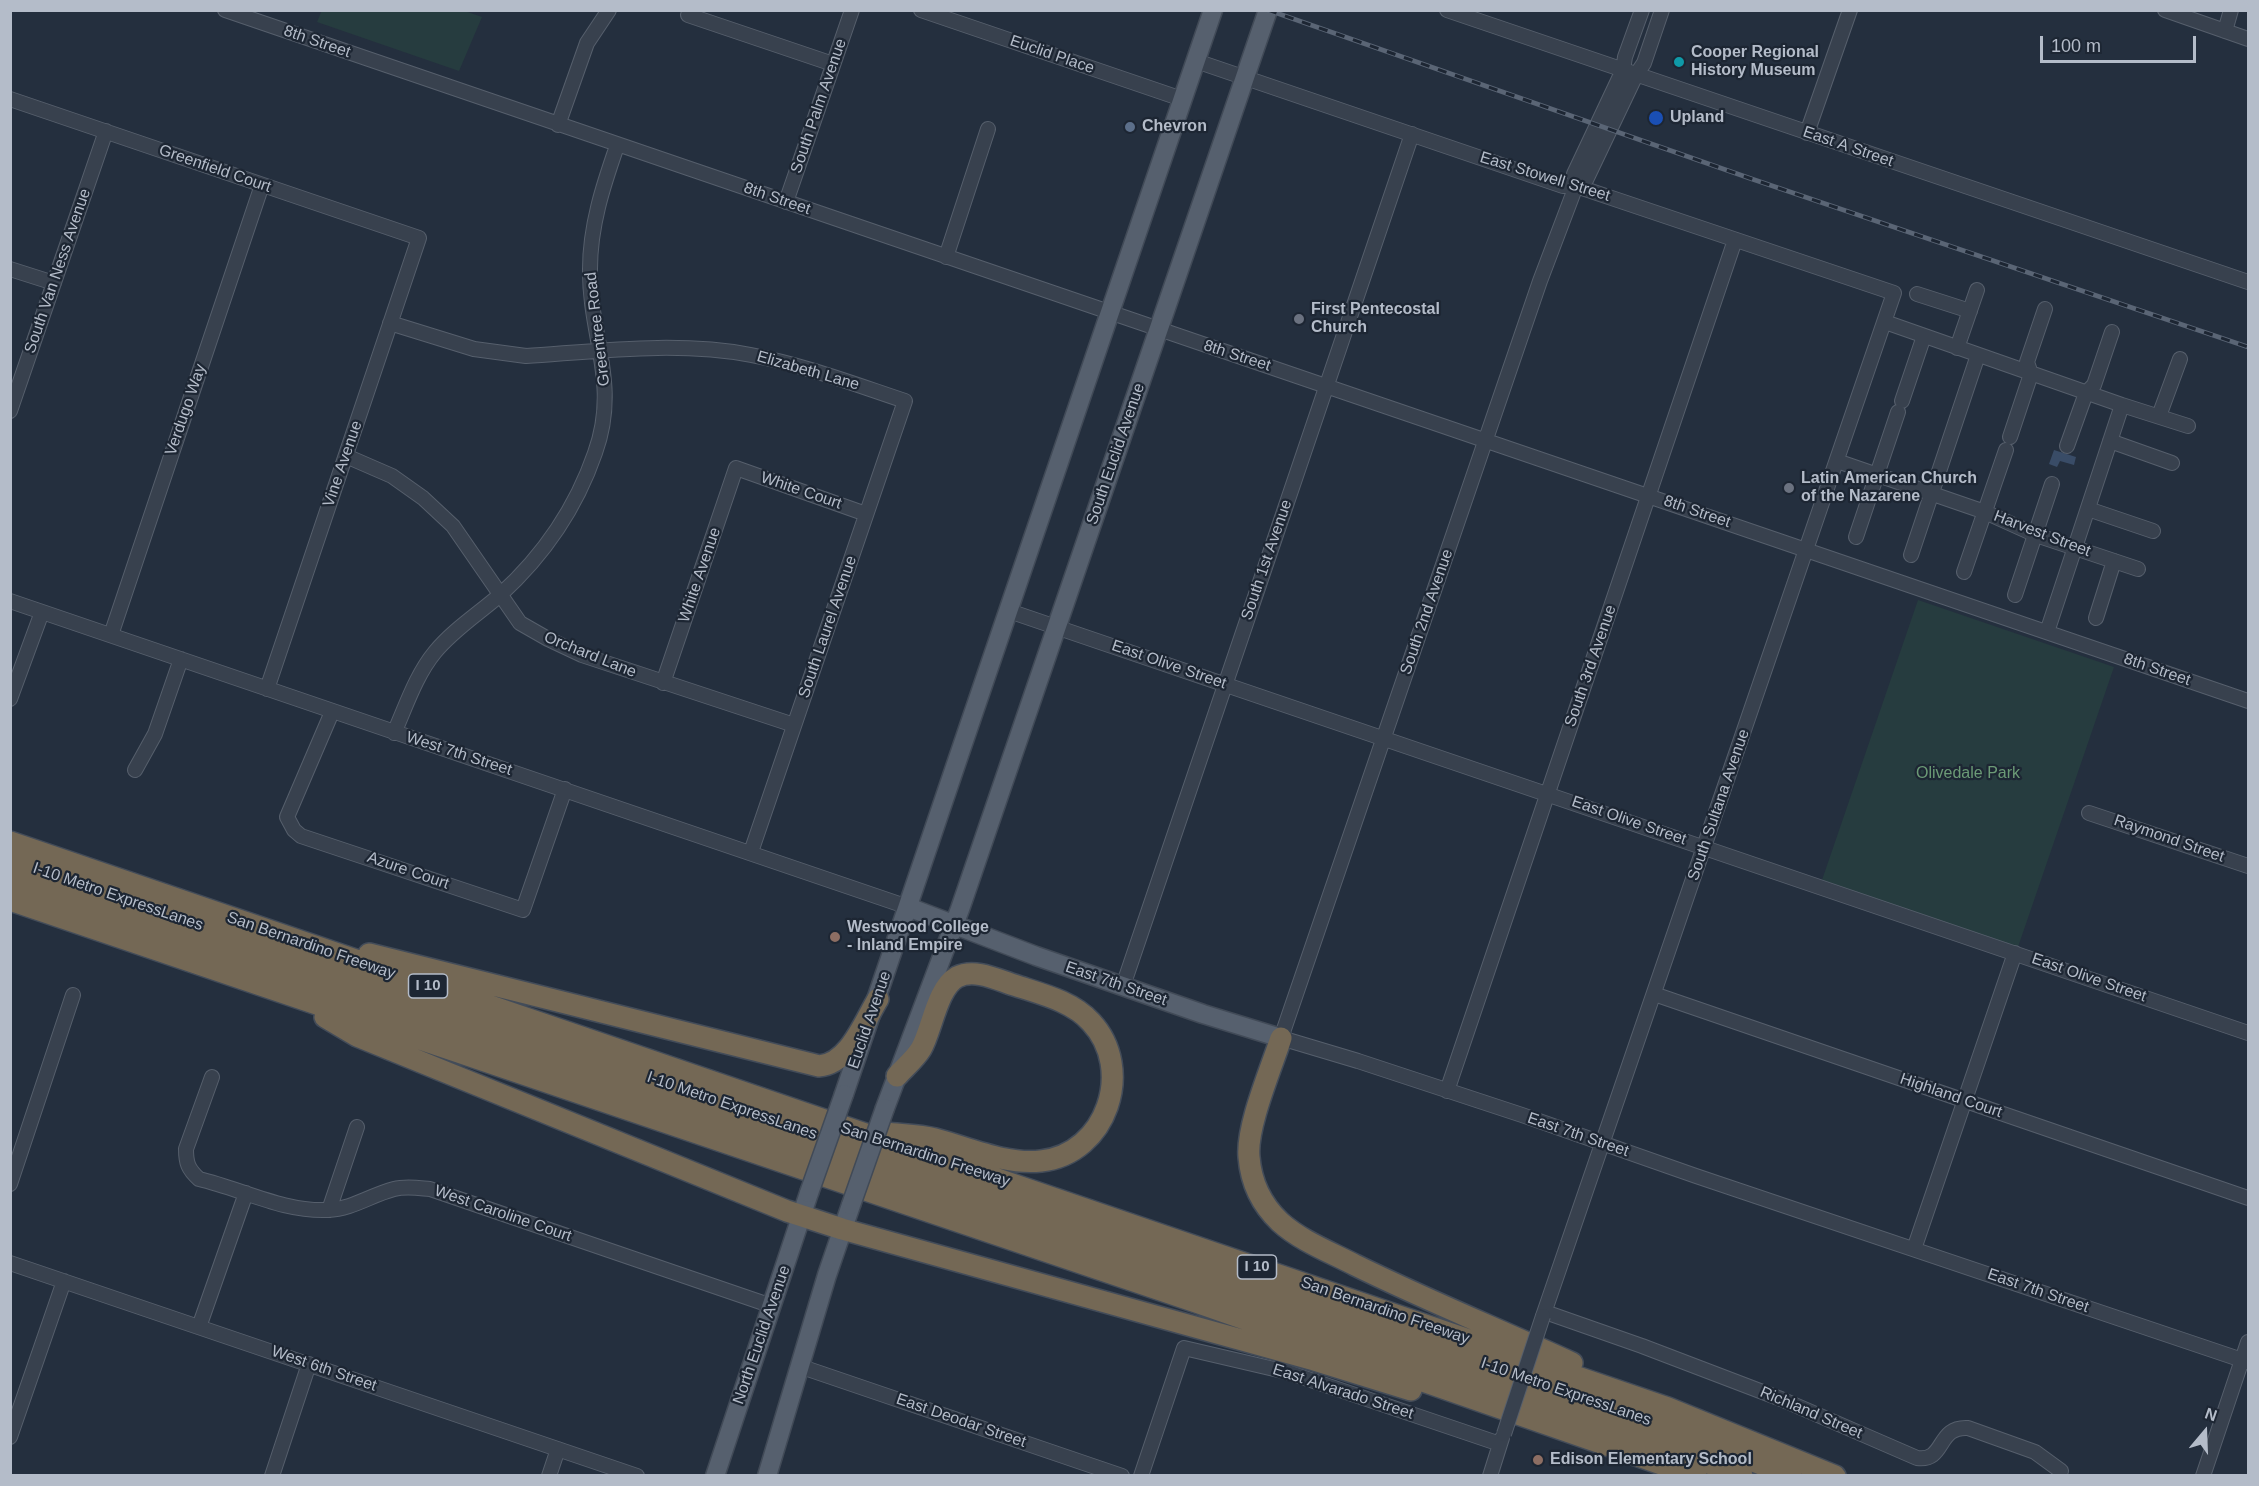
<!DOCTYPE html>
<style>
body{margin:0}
#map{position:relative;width:2259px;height:1486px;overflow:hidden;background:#242f3e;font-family:Arial,sans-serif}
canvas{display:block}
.frame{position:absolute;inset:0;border:12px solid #b4bcc9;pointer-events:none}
.north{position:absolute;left:2175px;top:1402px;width:60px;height:60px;-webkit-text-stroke:4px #1d2633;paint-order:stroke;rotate:19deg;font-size:16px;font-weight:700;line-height:24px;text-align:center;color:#b4bcc9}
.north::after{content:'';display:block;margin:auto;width:21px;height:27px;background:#b4bcc9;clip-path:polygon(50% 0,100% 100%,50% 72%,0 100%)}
.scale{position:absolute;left:2040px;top:36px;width:156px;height:27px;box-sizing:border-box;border:3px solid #b4bcc9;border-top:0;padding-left:8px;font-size:18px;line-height:21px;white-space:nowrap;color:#b4bcc9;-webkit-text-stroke:4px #1d2633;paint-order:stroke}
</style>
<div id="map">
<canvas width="2259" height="1486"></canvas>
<div class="frame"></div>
<div class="north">N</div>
<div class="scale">100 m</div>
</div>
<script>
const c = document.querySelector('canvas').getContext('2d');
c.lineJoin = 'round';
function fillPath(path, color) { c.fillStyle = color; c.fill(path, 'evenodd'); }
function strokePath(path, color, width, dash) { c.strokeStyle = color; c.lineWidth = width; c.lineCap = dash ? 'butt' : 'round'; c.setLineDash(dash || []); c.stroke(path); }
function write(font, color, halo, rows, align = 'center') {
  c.font = font + ' Arial,sans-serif'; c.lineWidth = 4.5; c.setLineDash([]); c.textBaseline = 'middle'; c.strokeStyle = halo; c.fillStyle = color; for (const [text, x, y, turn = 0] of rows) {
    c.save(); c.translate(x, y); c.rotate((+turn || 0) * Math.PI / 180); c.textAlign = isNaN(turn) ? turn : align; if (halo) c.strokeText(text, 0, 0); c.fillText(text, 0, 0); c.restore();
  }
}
fillPath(new Path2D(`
 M322,10H462L482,17L459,71L317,22Z
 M1918,600L2114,667L2018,947L1822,880Z`), '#263c3f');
fillPath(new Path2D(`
 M2054,450L2076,457L2074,465L2060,461L2057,467L2049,464Z`), '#394c67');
const minor = new Path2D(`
 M225,10L2248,701
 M921,10L1182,99
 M1447,10L2248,282
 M1642,10L1625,57L1623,70L1574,174L1576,186L1540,281L1281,1038L1358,1061L1522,1115L1696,1176L2248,1362
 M2165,10L2248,39
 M688,15L833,64
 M2225,31L2231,10
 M1196,61L1563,186H1576L1894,293L1543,1316
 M10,99L419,238L267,689
 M558,125L587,43L609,10
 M1807,133L1850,10
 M1576,186L1586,180L1636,75L1644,63L1662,10
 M786,202L852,10
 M946,257L988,129
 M10,269L54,283
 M1917,294L1970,311
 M1885,322L2122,405L2188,426
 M390,323L474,349L526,356C600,351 678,341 751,355C804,365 854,384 905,401L751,852
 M1957,348L1977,290
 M1902,401L1924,336
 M10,411L106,131
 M2159,416L2180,359
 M2010,437L2031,374L2027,362L2045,309
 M2110,441L2172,463
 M2067,446L2086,393L2094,385L2112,332
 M346,456L392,476L423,498L453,526L520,623L548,639L582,655L794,725
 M1837,461L1985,512L2036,535L2138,569
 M2088,509L2153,531
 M1856,537L1898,412
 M1911,555L1978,355
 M1964,572L2006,450
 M2015,595L2052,484
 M10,601L908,907
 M1009,611L2248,1033
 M2096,618L2114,561
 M2047,632L2122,405
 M111,635L262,185
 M663,683L736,468L866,514
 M10,699L42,612
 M332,712L287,817L294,830L301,836L523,910L565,789
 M394,733C406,706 416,675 435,652C453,630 478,614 500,595C543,556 576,508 595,453C620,384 589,336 590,269C590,226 603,186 617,146
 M135,770L155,734L181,659
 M2089,813L2248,866
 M1123,986L1412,134
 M1654,994L2248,1198
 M212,1077L186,1149C186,1163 188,1169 199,1179C242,1189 283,1212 328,1210C352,1209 371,1195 394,1189C406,1186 418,1188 430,1189L772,1306
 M1447,1091L1735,240
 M10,1184L73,995
 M329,1210L357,1127
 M1914,1249L2015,953
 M10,1263L637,1476
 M1545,1312L1642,1346L1781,1399L1917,1458C1946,1462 1936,1426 1968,1428L2035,1452L2061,1471
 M199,1327L246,1193
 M799,1366L1122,1476
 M10,1437L64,1281
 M272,1476L309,1364
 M549,1476L558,1449
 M1141,1476L1184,1348L1287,1372L1500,1444
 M1490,1476L1502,1438
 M2203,1476L2248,1342`);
const major = new Path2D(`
 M908,907L1036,956L1203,1014L1281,1038
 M844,1094C968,733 1087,370 1213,10
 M885,1108L960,909L1268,10
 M715,1476L809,1193
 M767,1476L827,1275L851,1205`);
const highway = new Path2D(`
 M10,842L1668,1408L1835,1476
 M10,861L1507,1371L1658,1423L1791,1476
 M10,882L1502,1389L1631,1433L1742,1476
 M10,900L1196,1302L1696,1476
 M369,954L819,1066C849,1064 864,1022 878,999
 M325,1017L357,1036L787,1211L842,1229L1314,1360L1411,1390
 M1281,1038C1271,1069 1246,1127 1249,1157C1251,1182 1262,1205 1280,1222C1301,1241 1330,1252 1355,1265C1426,1300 1500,1330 1572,1363
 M885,1133C902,1135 919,1135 935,1139C969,1148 1006,1165 1041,1161C1107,1154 1135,1069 1091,1022C1072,1001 1041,994 1014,985C998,980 975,968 957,977C937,988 932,1030 921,1049C915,1059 904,1068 897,1076`);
strokePath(minor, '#565f6c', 16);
strokePath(major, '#414a57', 21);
strokePath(highway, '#434c59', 24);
strokePath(minor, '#38414e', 14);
strokePath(major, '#56606e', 18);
strokePath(highway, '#746855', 21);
const rail = new Path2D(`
 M1268,10L1752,179L2248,347`);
strokePath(rail, '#5a6575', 5);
strokePath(rail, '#1d2633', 3, [9]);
const minorBridge = new Path2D(`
 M1504,1434L1543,1316`);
const majorBridge = new Path2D(`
 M809,1193L844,1094
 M851,1205L885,1108`);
strokePath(minorBridge, '#565f6c', 16, []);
strokePath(majorBridge, '#414a57', 21, []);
strokePath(minorBridge, '#38414e', 14);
strokePath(majorBridge, '#56606e', 18);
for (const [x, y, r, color] of [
 [1679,62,6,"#0f9aa8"],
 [1656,118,8,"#1a4fb4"],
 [1130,127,6,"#5c6f8a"],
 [1299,319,6,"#6b7280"],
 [1789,488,6,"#6b7280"],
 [835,937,6,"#8d6e63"],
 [1538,1460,6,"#8d6e63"]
]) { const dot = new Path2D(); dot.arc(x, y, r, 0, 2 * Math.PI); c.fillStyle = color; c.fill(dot); strokePath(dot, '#1d2633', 2); }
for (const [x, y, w] of [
 [428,986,39],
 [1257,1267,39]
]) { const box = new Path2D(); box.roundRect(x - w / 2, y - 12, w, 24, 4.5); c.fillStyle = '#1d2633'; c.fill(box); strokePath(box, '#b4bcc9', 1.5); }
write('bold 15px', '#b4bcc9', null, [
 ["I 10",428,986],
 ["I 10",1257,1267]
]);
write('16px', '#b4bcc9', '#1d2633', [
 ["8th Street",317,42,19],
 ["Euclid Place",1052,55,19],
 ["South Palm Avenue",819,106,-71],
 ["East A Street",1848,147,19],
 ["Greenfield Court",215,169,19],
 ["East Stowell Street",1545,177,17],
 ["8th Street",777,199,19],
 ["South Van Ness Avenue",58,271,-71],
 ["Greentree Road",598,329,-97],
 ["8th Street",1237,356,18],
 ["Elizabeth Lane",808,371,16],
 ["Verdugo Way",186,410,-71],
 ["South Euclid Avenue",1116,454,-71],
 ["Vine Avenue",343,464,-71],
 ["White Court",801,491,19],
 ["8th Street",1697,512,19],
 ["Harvest Street",2042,534,21],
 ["South 1st Avenue",1267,560,-71],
 ["White Avenue",700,575,-71],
 ["South 2nd Avenue",1427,612,-71],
 ["South Laurel Avenue",828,627,-71],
 ["Orchard Lane",590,655,22],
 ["East Olive Street",1169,665,19],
 ["South 3rd Avenue",1591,666,-71],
 ["8th Street",2157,670,19],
 ["West 7th Street",459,754,18],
 ["South Sultana Avenue",1719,805,-71],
 ["East Olive Street",1629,821,19],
 ["Raymond Street",2169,839,19],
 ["Azure Court",408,871,19],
 ["I-10 Metro ExpressLanes",118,897,19],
 ["San Bernardino Freeway",311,946,19],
 ["East Olive Street",2089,978,19],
 ["East 7th Street",1116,984,19],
 ["Euclid Avenue",870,1020,-71],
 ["Highland Court",1951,1096,19],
 ["I-10 Metro ExpressLanes",732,1106,19],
 ["East 7th Street",1578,1135,19],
 ["San Bernardino Freeway",925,1155,18],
 ["West Caroline Court",503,1214,19],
 ["East 7th Street",2038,1291,19],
 ["San Bernardino Freeway",1385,1311,19],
 ["North Euclid Avenue",762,1335,-71],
 ["West 6th Street",324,1369,19],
 ["East Alvarado Street",1343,1392,18],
 ["I-10 Metro ExpressLanes",1566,1392,19],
 ["Richland Street",1811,1413,23],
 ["East Deodar Street",961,1421,19]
]);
write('bold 16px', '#b4bcc9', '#1d2633', [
 ["Cooper Regional",1691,53],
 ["History Museum",1691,71],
 ["Upland",1670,118],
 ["Chevron",1142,127],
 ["First Pentecostal",1311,310],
 ["Church",1311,328],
 ["Latin American Church",1801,479],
 ["of the Nazarene",1801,497],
 ["Westwood College",847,928],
 ["- Inland Empire",847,946],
 ["Edison Elementary School",1550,1460]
], 'left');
write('16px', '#6b9a76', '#1d2633', [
 ["Olivedale Park",1968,774]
]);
</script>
